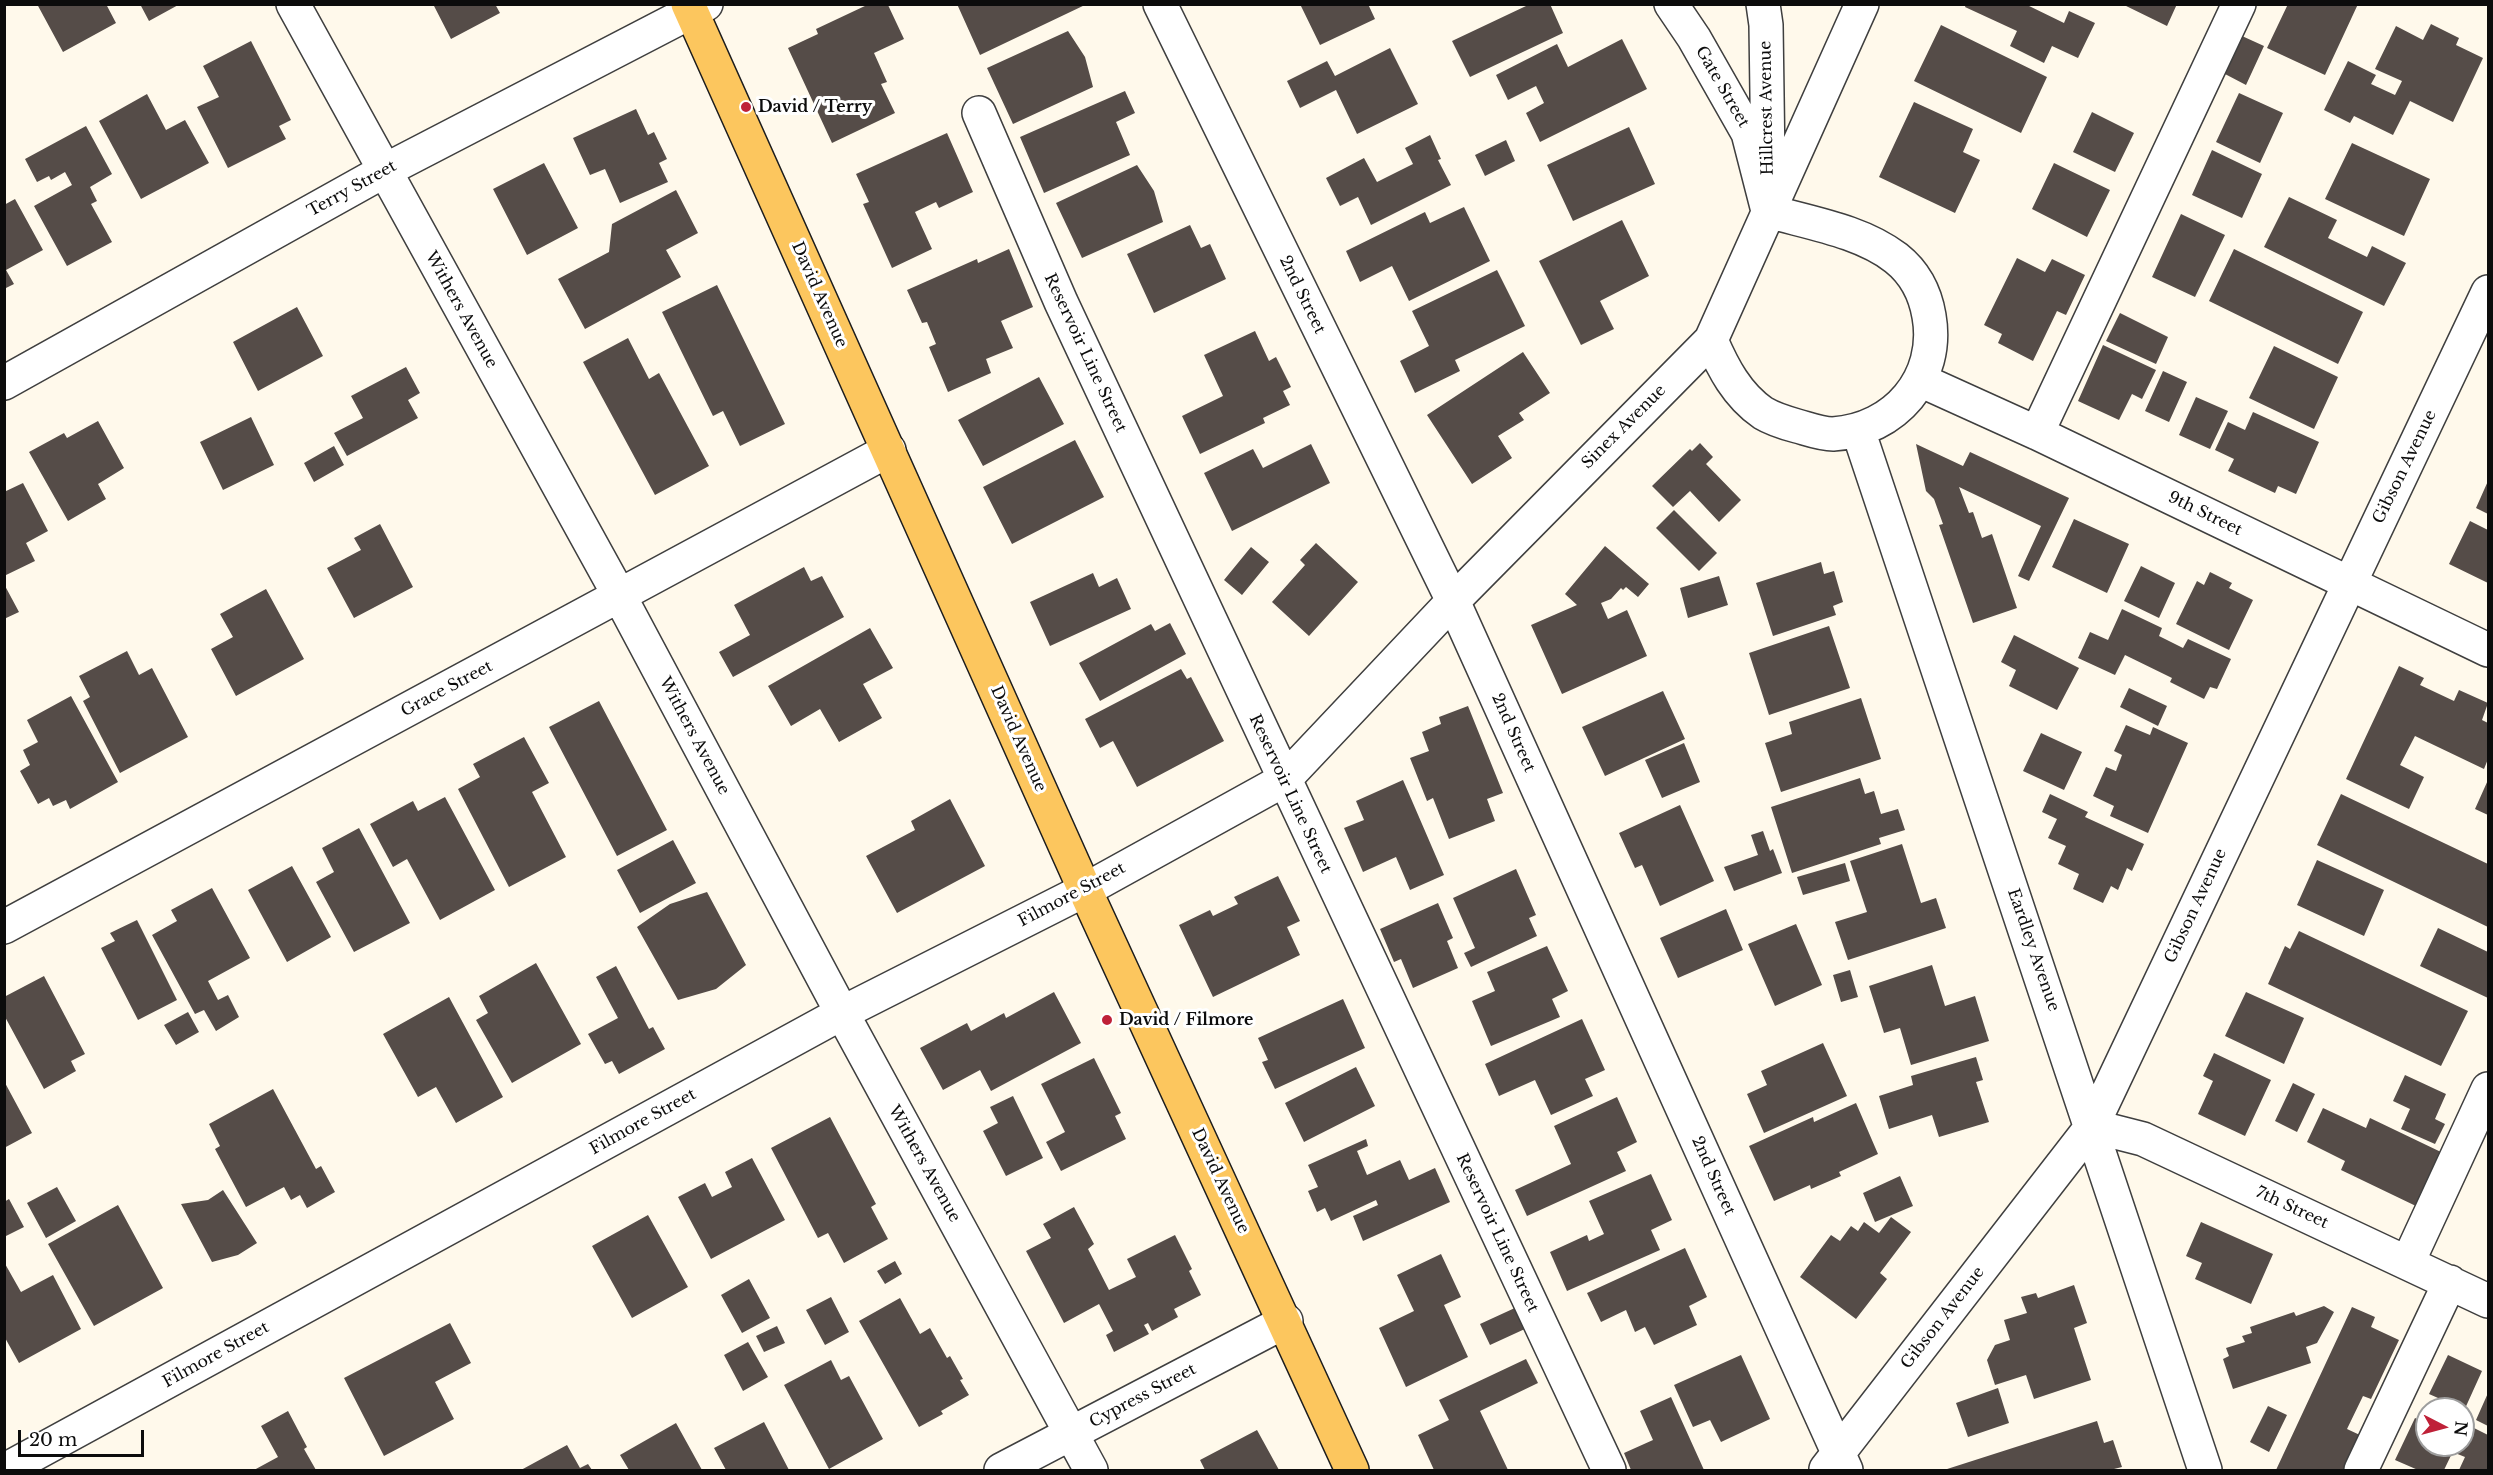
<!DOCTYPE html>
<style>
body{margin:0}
#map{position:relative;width:2493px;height:1475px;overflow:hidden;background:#fff9eb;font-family:"Libre Baskerville",serif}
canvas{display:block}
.frame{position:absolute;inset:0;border:6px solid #0c0c0c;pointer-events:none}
.north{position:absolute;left:2415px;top:1397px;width:60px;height:60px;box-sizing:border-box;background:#fff;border:2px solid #9e9e9e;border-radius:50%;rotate:96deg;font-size:16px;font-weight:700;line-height:24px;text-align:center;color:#0c0c0c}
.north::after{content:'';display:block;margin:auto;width:21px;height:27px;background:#bf2138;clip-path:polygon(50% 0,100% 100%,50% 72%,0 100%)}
.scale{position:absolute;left:18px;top:1430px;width:126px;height:27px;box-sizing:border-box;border:3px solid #0c0c0c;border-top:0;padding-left:8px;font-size:18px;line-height:21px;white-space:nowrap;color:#0c0c0c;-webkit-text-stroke:4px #fff;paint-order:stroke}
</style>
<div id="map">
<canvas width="2493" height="1475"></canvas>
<div class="frame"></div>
<div class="north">N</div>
<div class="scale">20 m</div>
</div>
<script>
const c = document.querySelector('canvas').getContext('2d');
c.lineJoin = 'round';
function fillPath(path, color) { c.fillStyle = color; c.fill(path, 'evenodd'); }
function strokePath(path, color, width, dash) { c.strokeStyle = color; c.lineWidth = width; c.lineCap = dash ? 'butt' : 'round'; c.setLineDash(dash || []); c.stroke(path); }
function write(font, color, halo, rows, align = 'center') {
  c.font = font + ' "Libre Baskerville",serif'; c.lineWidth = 6; c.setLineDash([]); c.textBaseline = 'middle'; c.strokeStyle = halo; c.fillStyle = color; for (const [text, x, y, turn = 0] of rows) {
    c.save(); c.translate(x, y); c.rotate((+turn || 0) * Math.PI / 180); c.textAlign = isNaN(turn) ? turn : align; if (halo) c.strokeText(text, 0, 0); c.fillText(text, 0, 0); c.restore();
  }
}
fillPath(new Path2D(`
 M37,4H106L116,23L63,52Z
 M140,4H180L149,21Z
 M433,4H495L500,13L451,39Z
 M957,4H1087L980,55Z
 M1300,4H1368L1375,19L1320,45Z
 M1525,4H1550L1563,33L1470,77L1452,41L1526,6Z
 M1966,4H2025L2064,23L2069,11L2095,23L2078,58L2052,46L2044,63L2010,46L2017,31L1965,7Z
 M2122,4H2177L2167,26Z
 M2288,4H2358L2325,75L2267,48Z
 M867,5H888L904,39L874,53L887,82L881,84L895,113L832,143L788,48L818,34L816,29Z
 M2431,24L2459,38L2456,45L2483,58L2453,122L2410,101L2393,135L2354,116L2350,123L2324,110L2348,61L2376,75L2371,84L2395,95L2402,81L2375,69L2396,26L2423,40Z
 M1941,25L2047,77L2021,133L1914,81Z
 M1068,31L1085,57L1093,87L1013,124L987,68Z
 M2242,36L2264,46L2246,85L2225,74Z
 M1622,39L1647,89L1540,142L1526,113L1544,103L1536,86L1508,100L1496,75L1557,44L1568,67Z
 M251,41L291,120L279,126L286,139L228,168L197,107L219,97L203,66Z
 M1390,48L1418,104L1357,134L1336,90L1300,108L1287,81L1327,61L1335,76Z
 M1125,91L1135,113L1116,122L1130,155L1044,193L1020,137Z
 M2239,93L2283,113L2260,163L2216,142Z
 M147,94L166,130L185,120L209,163L141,199L99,121Z
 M1914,102L1973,129L1963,152L1980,160L1955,213L1879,177Z
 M636,109L648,135L654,132L667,159L659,163L668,182L620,203L605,169L590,175L573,138Z
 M2092,112L2134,133L2115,172L2073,152Z
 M86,126L112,174L90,187L97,201L91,204L112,242L67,266L34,206L72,185L65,172L51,180L49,176L37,182L25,159Z
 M1629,127L1655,184L1573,221L1547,165Z
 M947,133L973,192L939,208L936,202L915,212L932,249L892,268L863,204L869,202L856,174Z
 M1430,135L1441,159L1438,160L1451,185L1371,225L1358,197L1340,206L1326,178L1364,158L1377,182L1413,164L1405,148Z
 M1506,140L1515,161L1485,176L1475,155Z
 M2352,143L2430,179L2404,236L2325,199Z
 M2212,150L2262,174L2242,218L2192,195Z
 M544,163L578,228L527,255L493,189Z
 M2054,163L2110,190L2087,237L2032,209Z
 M1137,165L1154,191L1163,222L1082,258L1056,203Z
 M676,190L698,233L666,250L681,277L585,329L558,279L609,252L612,224Z
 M2289,197L2337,220L2328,238L2367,257L2372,246L2406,263L2384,306L2264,247Z
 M15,199L43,250L6,270L14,284L4,289V205Z
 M1464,207L1490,261L1409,301L1392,266L1360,282L1346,251L1425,212L1430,223Z
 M2181,214L2225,235L2195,297L2152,277Z
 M1622,220L1649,276L1600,301L1614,329L1581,345L1539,261Z
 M1190,225L1201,248L1210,244L1226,279L1154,313L1127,254Z
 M1009,249L1033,307L1001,321L1013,348L986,359L991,373L948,392L929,347L936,344L927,322L922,323L907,290L977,259L978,263Z
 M2234,249L2363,312L2338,364L2209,301Z
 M2017,258L2045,272L2052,259L2085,275L2066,315L2057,311L2033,361L1998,343L2002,334L1984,325Z
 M1497,270L1525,326L1455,360L1460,371L1415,393L1400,361L1429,346L1412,311Z
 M717,285L785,424L740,446L723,411L713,416L662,312Z
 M297,307L323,356L258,391L233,342Z
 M2120,313L2168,337L2156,364L2106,341Z
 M1255,331L1269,361L1276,357L1291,387L1283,391L1290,405L1263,418L1265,423L1200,454L1182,416L1223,396L1204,355Z
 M628,338L649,379L659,373L709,466L655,495L583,362Z
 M2103,345L2156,370L2142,399L2132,394L2119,420L2078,401Z
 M2274,346L2338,377L2314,429L2249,398Z
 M1523,352L1550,393L1519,413L1524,420L1498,436L1512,458L1472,484L1427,415Z
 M406,367L420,393L408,400L418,418L347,456L334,433L363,418L351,396Z
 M2163,371L2187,382L2169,422L2145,411Z
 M1039,377L1064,424L983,466L958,420Z
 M2196,397L2228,411L2210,449L2179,435Z
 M2253,412L2319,442L2296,494L2278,486L2275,493L2228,471L2234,459L2215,450L2228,422L2245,430Z
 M251,417L274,465L223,490L200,442Z
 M98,421L124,468L98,484L106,499L68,521L29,452L64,433L67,438Z
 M1075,440L1104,497L1012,544L983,487Z
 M1700,443L1713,457L1706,464L1741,500L1719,522L1690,491L1673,507L1652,486L1690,449L1692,451Z
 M1311,444L1330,483L1232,531L1204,473L1253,449L1263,468Z
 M1916,444L1963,466L1970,452L2069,498L2029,581L2018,576L2041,526L1959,487L1969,513L1973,512L1982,538L1992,534L2017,608L1973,623L1939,525L1943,524L1934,499L1926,491Z
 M334,446L344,465L314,482L304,463Z
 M2488,481V514L2476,508Z
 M23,483L48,531L26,543L35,561L4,576V492Z
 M1674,510L1717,553L1699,571L1656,528Z
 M2074,519L2129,544L2107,593L2052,567Z
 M2470,521L2488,530V583L2449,564Z
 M380,524L413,587L354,618L327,568L361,550L354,538Z
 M1316,543L1358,582L1309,636L1272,602L1305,565L1300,560Z
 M1605,546L1649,584L1638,597L1626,587L1623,590L1621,588L1611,599L1601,603L1608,619L1627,610L1647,656L1562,694L1531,625L1577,605L1565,594Z
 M1251,547L1269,562L1242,595L1224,580Z
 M1821,562L1824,574L1834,571L1843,602L1833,606L1836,615L1773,636L1756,583Z
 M2141,566L2175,583L2159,618L2124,601Z
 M804,567L811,581L822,576L844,617L733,677L719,652L750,635L734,605Z
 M2210,572L2232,583L2229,588L2253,600L2229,650L2176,624L2197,581L2204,585Z
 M1093,573L1099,587L1117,578L1131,609L1050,646L1030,602Z
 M1719,576L1728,605L1688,618L1680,588Z
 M4,584L19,612L4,619Z
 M266,589L304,659L236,696L211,649L233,637L220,614Z
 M2122,609L2162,628L2159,636L2183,648L2188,639L2231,659L2217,689L2210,687L2204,699L2170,682L2172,678L2125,655L2115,675L2078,658L2090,632L2108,640Z
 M1170,623L1186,654L1100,701L1079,663L1151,624L1155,631Z
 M1829,626L1850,688L1769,715L1749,653Z
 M870,628L893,668L863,684L882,718L839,742L820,709L791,726L768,686Z
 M2014,635L2079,668L2057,710L2009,686L2016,670L2001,662Z
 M127,651L139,675L152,668L188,737L120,773L83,701L90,697L79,676Z
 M2399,666L2424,678L2420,685L2454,701L2459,690L2488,703L2482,720L2488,723V759L2484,769L2415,736L2400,765L2424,777L2409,809L2346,779Z
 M1181,669L1187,679L1191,677L1224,741L1137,787L1113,741L1100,748L1085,719Z
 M2129,688L2167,706L2158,726L2120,707Z
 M1663,691L1685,739L1605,776L1582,727Z
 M71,696L118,782L70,809L66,800L53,806L49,798L38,804L20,771L30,765L23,750L38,742L27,720Z
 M1861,698L1881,759L1781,792L1765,743L1792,734L1789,722Z
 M599,701L667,830L617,856L549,727Z
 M1468,706L1503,793L1487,799L1495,821L1449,839L1433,798L1427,801L1410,758L1429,751L1422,732L1441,724L1439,717Z
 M2126,725L2150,735L2153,727L2188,743L2148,833L2110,816L2114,806L2093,796L2106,767L2116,771L2122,755L2114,751Z
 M2041,733L2082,752L2064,790L2023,771Z
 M524,737L549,783L532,792L566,857L509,887L458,789L480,777L473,764Z
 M1684,743L1700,782L1662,798L1645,760Z
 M1860,778L1865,794L1874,791L1881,814L1898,809L1905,830L1879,838L1881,844L1792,873L1771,807Z
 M1403,780L1444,875L1410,890L1396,857L1363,872L1344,828L1364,820L1356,801Z
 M2488,780V815L2475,809Z
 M2050,794L2088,812L2085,817L2144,844L2132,871L2127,868L2118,890L2111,886L2103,903L2073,889L2079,874L2058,864L2066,846L2048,838L2057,819L2042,812Z
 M2341,794L2488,864V927L2317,845Z
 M445,797L495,890L440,920L407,859L393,867L370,824L413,801L418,811Z
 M950,799L985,866L897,913L866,856L915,830L911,821Z
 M1680,805L1714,881L1660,906L1642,865L1635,868L1619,833Z
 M359,828L410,923L354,952L316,882L334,872L322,848Z
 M1763,831L1770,851L1773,849L1782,873L1734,891L1724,867L1758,855L1751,835Z
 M673,840L696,883L640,913L617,870Z
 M1902,844L1921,903L1936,898L1946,928L1848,960L1835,922L1867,912L1850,861Z
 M2317,860L2384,890L2364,936L2297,905Z
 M1845,863L1850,881L1803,895L1797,877Z
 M292,866L331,937L287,962L248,890Z
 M1516,869L1536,915L1529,918L1537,936L1471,967L1464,953L1475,948L1453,898Z
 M1278,876L1300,921L1287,927L1300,955L1213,997L1179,925L1210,910L1213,916L1238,904L1234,897Z
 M212,888L250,958L208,981L218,1000L228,995L239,1017L216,1031L204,1010L195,1014L152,935L177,921L171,910Z
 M707,892L746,965L716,989L678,1000L637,927L670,904Z
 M1438,903L1453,938L1447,941L1458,968L1413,988L1401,959L1394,962L1380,929Z
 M1726,909L1743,950L1678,978L1660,938Z
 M137,920L177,1000L138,1020L101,948L115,941L110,933Z
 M1796,924L1822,985L1775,1006L1748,944Z
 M2438,928L2488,952V998L2420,966Z
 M2299,931L2468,1011L2441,1066L2268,984L2285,946L2290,949Z
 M1547,946L1568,991L1552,999L1560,1017L1491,1046L1472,1001L1495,991L1487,972Z
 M536,963L581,1044L512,1083L476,1020L488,1013L479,996Z
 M1932,965L1945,1006L1975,996L1989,1041L1911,1065L1900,1028L1884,1033L1869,986Z
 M616,966L649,1029L653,1027L665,1049L619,1074L612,1061L605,1064L588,1034L618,1018L596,977Z
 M1850,970L1858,997L1841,1002L1833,975Z
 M44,976L85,1054L71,1061L76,1071L44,1089L4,1015V997Z
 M1054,992L1081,1043L991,1091L980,1070L943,1090L920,1048L967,1023L971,1031L1004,1013L1006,1018Z
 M2246,992L2304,1018L2284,1064L2225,1036Z
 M449,997L503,1097L456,1123L436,1087L418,1097L383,1034Z
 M1343,999L1365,1048L1275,1089L1262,1062L1268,1060L1258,1038Z
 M188,1012L199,1032L176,1045L164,1025Z
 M1582,1019L1605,1070L1585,1079L1593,1096L1551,1115L1535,1080L1499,1096L1485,1064Z
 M1823,1043L1847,1096L1764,1133L1747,1094L1767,1085L1761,1071Z
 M2214,1053L2271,1080L2245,1136L2198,1114L2213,1081L2203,1076Z
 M1976,1057L1983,1080L1976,1082L1989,1122L1939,1137L1932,1115L1889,1129L1879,1096L1913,1085L1911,1076Z
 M1094,1058L1121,1113L1115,1116L1126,1139L1061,1171L1046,1142L1065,1132L1041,1084Z
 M1356,1067L1375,1106L1304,1142L1285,1103Z
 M2405,1075L2446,1094L2435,1119L2445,1124L2435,1144L2401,1129L2410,1109L2393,1101Z
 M4,1081L32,1133L4,1148Z
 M2293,1083L2315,1094L2297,1132L2275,1121Z
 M273,1089L316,1169L321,1166L335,1192L307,1208L300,1195L291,1200L284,1187L246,1207L215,1149L220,1146L209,1124Z
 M1013,1096L1043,1158L1006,1176L983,1131L998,1123L990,1107Z
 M1617,1097L1637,1142L1617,1152L1626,1171L1527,1216L1515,1190L1571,1164L1554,1126Z
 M1856,1103L1878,1154L1839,1172L1841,1176L1811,1189L1810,1185L1774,1201L1749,1146L1813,1117L1814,1122Z
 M2323,1108L2366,1128L2370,1118L2443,1153L2418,1207L2341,1170L2345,1161L2307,1142Z
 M830,1117L876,1204L871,1207L888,1239L844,1263L828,1233L818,1238L771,1148Z
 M1366,1139L1368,1146L1357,1151L1367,1175L1400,1160L1409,1180L1435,1168L1450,1202L1363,1241L1353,1216L1378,1205L1376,1200L1331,1221L1325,1208L1317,1212L1308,1191L1318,1187L1308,1165Z
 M752,1158L785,1220L711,1259L678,1197L705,1183L712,1197L732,1187L725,1172Z
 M1651,1174L1672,1220L1651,1230L1660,1250L1567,1291L1550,1252L1587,1235L1589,1241L1604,1234L1589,1201Z
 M1900,1176L1913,1206L1875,1222L1863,1193Z
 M57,1187L76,1221L46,1238L27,1203Z
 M223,1190L257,1243L238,1255L212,1262L181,1204L208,1200Z
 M9,1199L24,1227L4,1237V1202Z
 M118,1205L163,1288L94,1326L48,1244Z
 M1074,1207L1094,1244L1088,1249L1109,1290L1136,1277L1127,1259L1175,1235L1192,1269L1189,1271L1201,1295L1174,1309L1178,1317L1152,1331L1148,1323L1144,1325L1149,1334L1114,1352L1106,1335L1113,1331L1099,1304L1064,1323L1026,1251L1051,1238L1043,1224Z
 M648,1215L688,1287L632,1318L592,1246Z
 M1891,1217L1911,1232L1880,1273L1887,1279L1856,1319L1800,1277L1831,1235L1840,1241L1851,1226L1858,1231L1864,1222L1879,1233Z
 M2201,1222L2273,1254L2251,1304L2195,1279L2202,1263L2186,1256Z
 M1685,1248L1707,1297L1689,1306L1697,1325L1654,1345L1645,1327L1635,1332L1626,1310L1601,1322L1587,1293Z
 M1441,1254L1461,1297L1444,1305L1468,1357L1406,1387L1379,1328L1414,1311L1397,1275Z
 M895,1261L902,1274L885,1284L877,1271Z
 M4,1262L21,1292L53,1275L81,1329L19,1363L4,1336Z
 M749,1279L770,1318L742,1333L721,1295Z
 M2074,1285L2087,1323L2074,1328L2091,1380L2034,1399L2026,1375L1995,1385L1987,1360L1995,1345L2010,1340L2004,1320L2027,1313L2021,1297L2036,1293L2038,1298Z
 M831,1297L849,1332L825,1345L806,1310Z
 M900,1298L920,1334L930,1328L947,1358L950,1356L963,1379L960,1380L969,1395L941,1411L943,1414L919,1427L859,1321Z
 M2324,1306L2334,1312L2317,1343L2306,1347L2311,1363L2233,1389L2223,1359L2229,1356L2226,1348L2245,1342L2242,1336L2252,1333L2250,1327L2294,1312L2296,1316Z
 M1517,1307L1527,1328L1490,1345L1480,1324Z
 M2352,1307L2375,1317L2371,1327L2399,1340L2371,1399L2363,1396L2347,1429L2362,1436L2346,1470H2276Z
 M450,1323L471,1363L435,1382L454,1419L384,1456L344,1378Z
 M777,1326L785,1343L764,1352L756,1336Z
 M748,1342L768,1377L743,1391L724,1355Z
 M1741,1355L1770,1419L1721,1442L1710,1420L1693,1427L1674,1385Z
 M2448,1355L2482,1371L2463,1413V1409L2429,1394Z
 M1526,1359L1538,1383L1480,1411L1508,1470H1434L1418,1435L1449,1420L1439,1400Z
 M831,1360L841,1380L849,1376L883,1439L829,1469L784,1385Z
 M1998,1388L2009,1423L1968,1437L1956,1403Z
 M2488,1393V1426L2476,1420Z
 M1671,1397L1704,1470H1631L1624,1453L1653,1440L1640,1411Z
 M2268,1406L2287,1415L2269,1452L2250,1442Z
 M288,1411L307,1447L304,1449L316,1470H254L278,1457L261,1426Z
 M2415,1418L2427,1423V1445H2456L2444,1470H2418L2395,1460Z
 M2097,1421L2104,1443L2113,1440L2122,1467L2110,1470H1944Z
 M764,1422L789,1470H726L714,1448Z
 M676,1423L702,1470H629L620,1455Z
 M2468,1425L2488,1435V1470H2459L2465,1457L2455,1453L2459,1445H2463V1436Z
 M1257,1430L1279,1470H1205L1200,1460Z
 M567,1445L580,1468L588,1464L592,1470H521Z`), '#554c48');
const minor = new Path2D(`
 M293,4L619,595L842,1013L1091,1470
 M1160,4L1453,601L1846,1470
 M1671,4L1694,38L1748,133L1768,211
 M1763,4L1766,25L1768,164
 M979,113L1061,302L1609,1470
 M1711,340C1723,368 1737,395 1763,413C1773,419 1786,423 1797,426C1808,429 1821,434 1833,434C1895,430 1940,378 1929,316C1925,292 1915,273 1896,258C1861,231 1810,223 1768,211
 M1920,380L2037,433L2488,650
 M4,383L384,171L706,4
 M1858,430L2205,1470
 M2037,433L2239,4
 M4,927L889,450
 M2092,1126L2143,1139L2488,1301
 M2408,1262L2488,1089
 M1826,1469L2092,1126L2488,292
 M5,1470L842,1013L1085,890L1284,780L1453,601L1711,340L1862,4
 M1001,1470L1286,1321
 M2361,1470L2450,1282`);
const major = new Path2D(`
 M688,4L1085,890L1352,1470`);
strokePath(minor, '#3f3f3f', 36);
strokePath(major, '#1d1d1d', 36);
strokePath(minor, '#fff', 33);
strokePath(major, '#fcc65e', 33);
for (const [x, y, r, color] of [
 [746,107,6,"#bf2138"],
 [1107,1020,6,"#bf2138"]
]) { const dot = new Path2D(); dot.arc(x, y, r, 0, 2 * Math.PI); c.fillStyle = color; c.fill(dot); strokePath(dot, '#fff', 2); }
write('16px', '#0c0c0c', '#fff', [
 ["Gate Street",1722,87,60],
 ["Hillcrest Avenue",1767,108,-91],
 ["Terry Street",352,189,-29],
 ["David Avenue",819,295,66],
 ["2nd Street",1302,295,64],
 ["Withers Avenue",461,310,61],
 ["Reservoir Line Street",1085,353,65],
 ["Sinex Avenue",1624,427,-45],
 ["Gibson Avenue",2405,467,-64],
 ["9th Street",2205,514,26],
 ["Grace Street",447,689,-28],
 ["2nd Street",1513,733,66],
 ["Withers Avenue",694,736,62],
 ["David Avenue",1018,739,66],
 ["Reservoir Line Street",1290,794,65],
 ["Filmore Street",1072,895,-28],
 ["Gibson Avenue",2196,906,-65],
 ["Eardley Avenue",2033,950,71],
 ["Filmore Street",643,1122,-29],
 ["Withers Avenue",924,1164,61],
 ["2nd Street",1713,1176,66],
 ["David Avenue",1220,1181,65],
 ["7th Street",2292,1208,25],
 ["Reservoir Line Street",1497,1233,65],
 ["Gibson Avenue",1943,1318,-52],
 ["Filmore Street",216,1355,-29],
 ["Cypress Street",1143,1396,-28]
]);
write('bold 16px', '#0c0c0c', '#fff', [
 ["David / Terry",758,107],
 ["David / Filmore",1119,1020]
], 'left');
</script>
